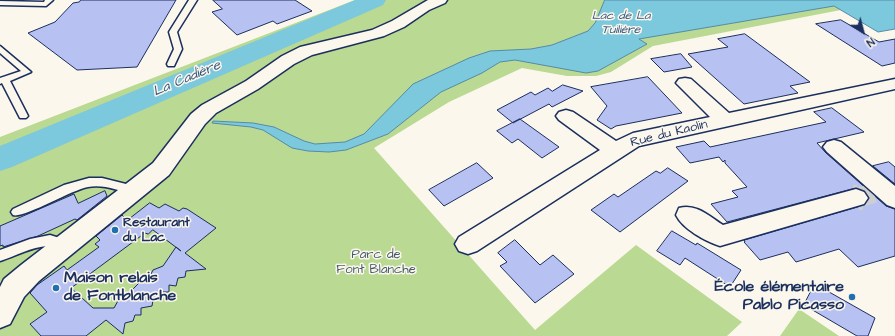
<!DOCTYPE html>
<meta charset="utf-8">
<style>
body{margin:0}
#map{position:relative;width:895px;height:336px;overflow:hidden;background:#fbf7ec;font-family:"Architects Daughter",sans-serif}
canvas{display:block}
.north{position:absolute;left:843px;top:12px;width:40px;height:40px;-webkit-text-stroke:3px #fbf7ec;paint-order:stroke;rotate:144deg;font-size:11px;font-weight:700;line-height:16px;text-align:center;color:#1b2f5e}
.north::after{content:'';display:block;margin:auto;width:14px;height:18px;background:#1b2f5e;clip-path:polygon(50% 0,100% 100%,50% 72%,0 100%)}
</style>
<div id="map">
<canvas width="895" height="336"></canvas>
<div class="north">N</div>
</div>
<script>
const c = document.querySelector('canvas').getContext('2d');
c.lineJoin = 'round';
function fillPath(path, color) { c.fillStyle = color; c.fill(path, 'evenodd'); }
function strokePath(path, color, width, dash) { c.strokeStyle = color; c.lineWidth = width; c.lineCap = dash ? 'butt' : 'round'; c.setLineDash(dash || []); c.stroke(path); }
function write(font, color, halo, rows, align = 'center') {
  c.font = font + ' "Architects Daughter",sans-serif'; c.lineWidth = 3; c.setLineDash([]); c.textBaseline = 'middle'; c.strokeStyle = halo; c.fillStyle = color; for (const [text, x, y, turn = 0] of rows) {
    c.save(); c.translate(x, y); c.rotate((+turn || 0) * Math.PI / 180); c.textAlign = isNaN(turn) ? turn : align; if (halo) c.strokeText(text, 0, 0); c.fillText(text, 0, 0); c.restore();
  }
}
fillPath(new Path2D(`
 M355,0H893L653,46L611,72L596,76H567L522,68L449,102L374,148L535,330L636,245L742,322L727,336H0V137Z
 M799,309L839,336H780Z`), '#bad992');
const water = new Path2D(`
 M605,0H895V29L878,32L834,6L639,39L647,44L598,71L586,73L515,60L500,62L482,73L441,92L388,134L346,150L329,152L308,151L292,148L263,130L251,127L212,123L213,121L253,123L274,127L304,141L315,144L345,142L364,134L413,84L469,58L490,51L531,49L552,45L588,31L595,23Z`);
fillPath(water, '#7cc8dc');
strokePath(water, '#558baa', 1);
fillPath(new Path2D(`
 M355,0H386L383,5L12,167L0,171V146Z`), '#7cc8dc');
const building = new Path2D(`
 M81,0H176L137,67L77,70L28,33L55,22L73,3L79,2Z
 M213,0H295L312,11L277,24L273,21L237,35L212,12L222,9Z
 M841,20L879,42L895,39V63L882,66L816,24Z
 M745,34L810,82L790,86L798,93L744,104L688,54L728,47L718,39Z
 M681,54L692,67L664,72L651,59Z
 M648,77L682,113L616,126L611,129L597,120L607,106L591,87Z
 M563,85L583,91L552,107L549,104L513,123L497,110L531,92L535,95L548,88L552,91Z
 M832,108L864,132L817,143L826,153L886,206L895,209V256L858,267L839,249L796,262L788,252L760,260L744,242H745L744,240L864,205L869,197L865,191L856,188L727,222L711,204L738,197L732,191L747,187L725,163V160L723,162L719,157L690,163L676,147L704,141L710,147L826,122L814,112Z
 M520,119L559,147L542,158L518,139L512,143L497,131Z
 M889,162L895,167V184L873,166Z
 M477,163L493,178L444,206L429,190Z
 M668,168L688,181L620,232L591,210L614,194L618,197L656,171L660,173Z
 M105,191L107,196L77,220L75,219L38,236L3,247V245L0,246V226L74,194L78,203Z
 M150,203L159,208L165,204L179,211L183,208L187,209L216,228L185,253L206,269L186,271L185,277L178,278L176,286L169,285V292H161L160,299L153,300L152,306L141,308V315H135L133,321L125,323L123,334L106,320L86,336H41L30,324L47,312L30,293L37,285L64,266L67,270L99,247L95,244L100,240L96,236L122,215L127,220ZM153,230L181,251L176,247L163,266L153,270L149,278L140,282L128,294L119,299L114,308H93L71,288L145,233L148,234Z
 M672,231L696,245L697,243L741,270L730,287L685,258L680,265L657,251Z
 M515,240L540,265L553,255L574,274L535,303L500,266L507,262L498,253Z
 M815,284L875,318L868,336H857L804,305Z`);
fillPath(building, '#b7c1f2');
strokePath(building, '#1b2f5e', 1);
strokePath(new Path2D(`
 M857,198L874,193`), '#cecfd0', 20, [20, 10]);
strokePath(new Path2D(`
 M856,198L860,197`), '#cecfd0', 26, [26, 13]);
const lane = new Path2D(`
 M45,0H53L46,6L0,5V1L44,2Z
 M189,0H197L177,32L182,49L174,66H168L167,64L174,49L169,32Z
 M0,46L31,72L10,81L28,116L26,118H20L2,83L0,84V78L21,71L0,53Z
 M89,178H102L138,187L140,190L138,193L134,194C119,191 104,184 88,187C71,190 23,219 13,215L11,212L13,209L64,185Z
 M50,235L69,241L71,245L69,249C62,251 56,245 48,246C31,247 16,256 0,261V250L30,239Z`);
const street = new Path2D(`
 M428,0H447L445,3L429,10L404,27L384,36L312,55L294,64L258,89L216,113L205,124L169,175L39,281L24,297L10,324L0,328V287L4,279L21,265L153,163L191,114L202,105L246,81L282,56L300,47L372,30L392,21Z
 M685,78L691,79L729,113L895,79V89L639,146L477,251L468,254L459,251L455,244L459,237L600,150L559,120L556,116L559,112L566,110L573,112L616,141L633,133L710,117L676,83L679,79Z
 M834,140L841,142L895,186V208L887,205L827,152L823,147L827,142Z
 M856,189L864,192L868,198L864,204L720,246C705,241 683,229 676,215L679,208C696,203 709,216 723,225Z`);
strokePath(lane, '#1b2f5e', 3);
strokePath(street, '#1b2f5e', 3);
fillPath(lane, '#fbf7ec');
fillPath(street, '#fbf7ec');
for (const [x, y, r, color] of [
 [115,230,4,"#1f6fb2"],
 [56,288,4,"#1f6fb2"],
 [852,297,4,"#1f6fb2"]
]) { const dot = new Path2D(); dot.arc(x, y, r, 0, 2 * Math.PI); c.fillStyle = color; c.fill(dot); strokePath(dot, '#fbf7ec', 1.5); }
write('italic 12px', '#33557e', '#fbf7ec', [
 ["Lac de La",621,16],
 ["Tuilière",621,30]
]);
write('13px', '#1b2f5e', '#fbf7ec', [
 ["Rue du Kaolin",669,134,-14]
]);
write('bold 13px', '#1b2f5e', '#fbf7ec', [
 ["Restaurant",123,223],
 ["du Lac",123,238]
], 'left');
write('13px', '#435a6b', '#fbf7ec', [
 ["Parc de",376,255],
 ["Font Blanche",376,270]
]);
write('italic 14px', '#33557e', '#fbf7ec', [
 ["La Cadière",187,79,-23]
]);
write('bold 16px', '#1b2f5e', '#fbf7ec', [
 ["Maison relais",64,279],
 ["de Fontblanche",64,297],
 ["École élémentaire",844,288,"right"],
 ["Pablo Picasso",844,306,"right"]
], 'left');
</script>
